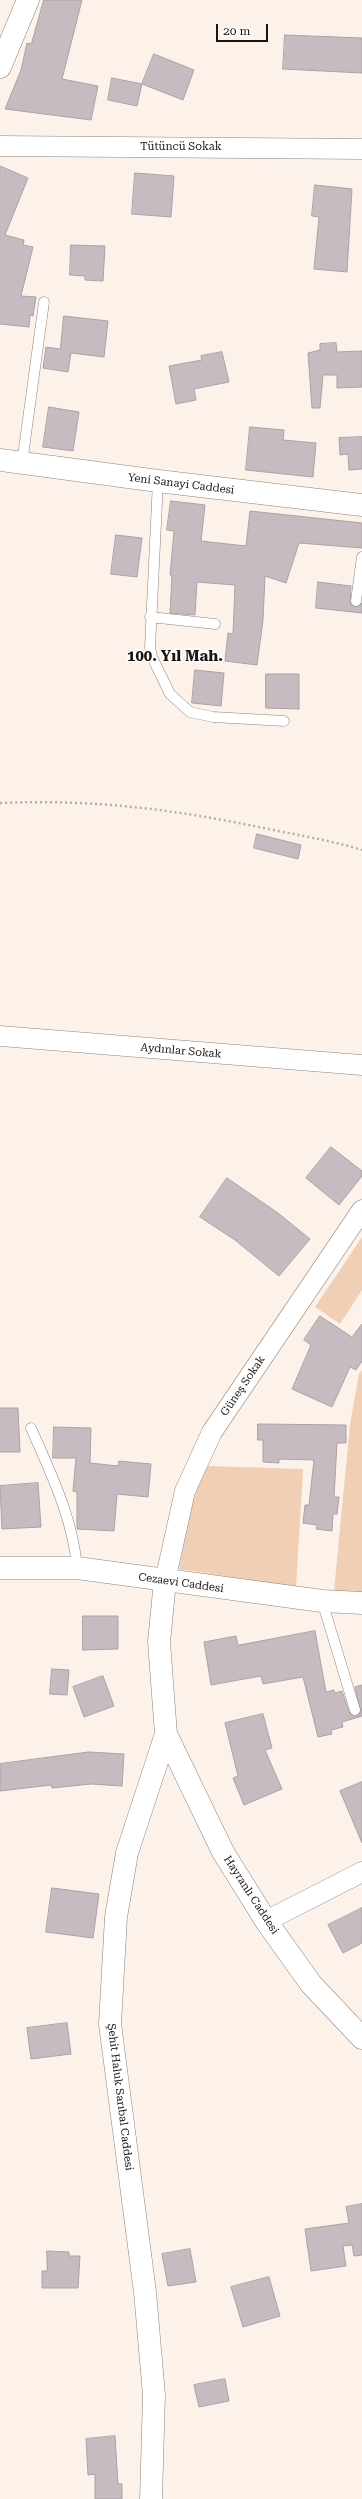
<!DOCTYPE html>
<meta charset="utf-8">
<style>
body{margin:0}
#map{position:relative;width:362px;height:2499px;overflow:hidden;background:#fcf2e9;font-family:"Roboto Serif",serif}
canvas{display:block}
.scale{position:absolute;left:216px;top:24px;width:52px;height:18px;box-sizing:border-box;border:2px solid #191512;border-top:0;padding-left:5px;font-size:12px;line-height:14px;white-space:nowrap;color:#191512;-webkit-text-stroke:3px #fff;paint-order:stroke}
</style>
<div id="map">
<canvas width="362" height="2499"></canvas>
<div class="scale">20 m</div>
</div>
<script>
const c = document.querySelector('canvas').getContext('2d');
c.lineJoin = 'round';
function fillPath(path, color) { c.fillStyle = color; c.fill(path, 'evenodd'); }
function strokePath(path, color, width, dash) { c.strokeStyle = color; c.lineWidth = width; c.lineCap = dash ? 'butt' : 'round'; c.setLineDash(dash || []); c.stroke(path); }
function write(font, color, halo, rows, align = 'center') {
  c.font = font + ' "Roboto Serif",serif'; c.lineWidth = 3; c.setLineDash([]); c.textBaseline = 'middle'; c.strokeStyle = halo; c.fillStyle = color; for (const [text, x, y, turn = 0] of rows) {
    c.save(); c.translate(x, y); c.rotate((+turn || 0) * Math.PI / 180); c.textAlign = isNaN(turn) ? turn : align; if (halo) c.strokeText(text, 0, 0); c.fillText(text, 0, 0); c.restore();
  }
}
fillPath(new Path2D(`
 M362,1237V1290L340,1324L315,1307Z
 M362,1370V1592L334,1591L350,1424L359,1374Z
 M208,1466L303,1469L296,1587L179,1569C186,1535 190,1496 208,1466Z`), '#f0cfb4');
const building = new Path2D(`
 M44,0H82L62,79L98,86L91,120L5,109L21,70L27,43L31,44Z
 M285,35L362,38V73L283,69Z
 M154,54L194,70L183,100L142,84Z
 M112,78L142,84L137,106L108,100Z
 M0,166L28,178L5,235L24,240L23,245L33,247L21,296L36,297L33,316L30,315L29,327L0,324Z
 M135,173L174,176L171,217L132,214Z
 M315,185L352,189L347,272L314,269L319,217L312,216Z
 M71,245L105,246L103,281L85,280V276L70,275Z
 M64,316L108,321L104,357L71,353L68,372L43,368L46,347L60,349Z
 M336,343L337,352L362,351V387L337,388V375H323L320,408H312L308,353L320,350V344Z
 M222,352L229,382L194,389L196,400L176,404L169,366L202,360L201,356Z
 M49,407L79,412L73,451L43,447Z
 M250,427L284,430L283,440L316,443L313,477L246,470Z
 M362,437V469L349,470L348,454L340,455L339,438Z
 M171,501L205,505L201,541L246,546L250,511L362,523V548L299,543L286,583L265,576L263,620L257,665L225,661L228,633L233,634L235,585L197,582L195,615L170,613L172,575H170L174,531L167,530Z
 M116,535L142,538L137,577L111,574Z
 M318,582L351,586L350,603L356,607L362,603V613L316,608Z
 M195,670L224,673L221,706L192,703Z
 M266,674H299V709L266,708Z
 M257,834L301,845L298,859L254,848Z
 M331,1147L362,1171V1176L339,1205L306,1178Z
 M227,1178L278,1213L310,1239L279,1276L235,1240L200,1217Z
 M320,1316L352,1337L362,1324V1361L356,1370L350,1367L332,1407L292,1389L311,1345L304,1340Z
 M0,1408H18L20,1452H0Z
 M258,1424L346,1425V1443H337L334,1497H339L337,1514H333L332,1531L316,1529L317,1525L303,1523L305,1505H309L314,1460L279,1459V1463L263,1462V1440H258Z
 M54,1427L91,1428L90,1463L118,1466L119,1461L151,1464L148,1497L117,1494L114,1531L77,1529V1492L73,1491L76,1458H53Z
 M38,1483L41,1527L2,1529L0,1486Z
 M83,1616H118V1649L83,1650Z
 M315,1631L326,1692L334,1690L335,1693L342,1691L349,1712L353,1716H357L361,1712L355,1687L362,1685V1716L342,1722L343,1727L331,1730L332,1734L318,1737L303,1677L263,1684L261,1676L211,1685L204,1642L236,1636L238,1645Z
 M52,1669L69,1670L67,1695L50,1694Z
 M103,1676L114,1706L84,1717L73,1687Z
 M263,1714L272,1748L265,1750L282,1789L244,1805L233,1778L238,1776L225,1723Z
 M89,1752L124,1754L122,1786L91,1784L52,1788L51,1785L0,1791V1764Z
 M362,1782V1843L340,1791Z
 M52,1888L99,1894L93,1938L46,1932Z
 M362,1908V1943L343,1953L328,1925Z
 M67,2023L71,2054L31,2059L27,2028Z
 M362,2204V2255L354,2256L352,2245L343,2246L346,2266L311,2271L305,2229L349,2223L346,2207Z
 M190,2249L196,2282L168,2286L162,2254Z
 M47,2251L69,2252V2256H80L78,2288H42V2271H47Z
 M269,2277L280,2316L243,2327L231,2287Z
 M225,2379L229,2401L199,2407L194,2385Z
 M115,2436L118,2484H122V2499H95V2474L88,2475L86,2439Z`);
fillPath(building, '#c7bbc2');
strokePath(building, '#aca1a8', 1);
const service = new Path2D(`
 M22,463L44,302
 M158,481L150,647L152,657L170,694L190,712L213,717L284,721
 M356,601L362,557
 M150,617L215,624
 M31,1428C51,1474 73,1518 77,1568
 M322,1601L355,1710`);
const minor = new Path2D(`
 M0,146L362,149
 M0,1036L362,1065
 M165,1581L185,1491L212,1432L362,1210
 M266,1921L362,1872`);
const tertiary = new Path2D(`
 M0,460L158,481L362,505
 M0,1568H77L322,1601L362,1603
 M166,1734L223,1852L266,1921L311,1984L362,2038
 M151,2499L154,2395L145,2292L110,2024L116,1917L127,1853L166,1734L159,1642L165,1581`);
const secondary = new Path2D(`
 M0,67L28,0`);
strokePath(service, '#8c837c', 11);
strokePath(minor, '#8c837c', 21);
strokePath(tertiary, '#8c837c', 23);
strokePath(secondary, '#8c837c', 23);
strokePath(new Path2D(`
 M0,803C97,799 179,810 273,830C303,836 333,841 362,850`), '#b6aea7', 2.5, [2, 3]);
strokePath(service, '#fff', 10);
strokePath(minor, '#fff', 20);
strokePath(tertiary, '#fff', 22);
strokePath(secondary, '#fff', 22);
write('11px', '#191512', '#fff', [
 ["Tütüncü Sokak",181,147],
 ["Yeni Sanayi Caddesi",181,484,7],
 ["Aydınlar Sokak",181,1051,5],
 ["Güneş Sokak",243,1386,-56],
 ["Cezaevi Caddesi",181,1583,8],
 ["Hayranlı Caddesi",251,1895,57],
 ["Şehit Haluk Sarıbal Caddesi",120,2097,83]
]);
write('bold 15px', '#191512', '#fff', [
 ["100. Yıl Mah.",175,657]
]);
</script>
